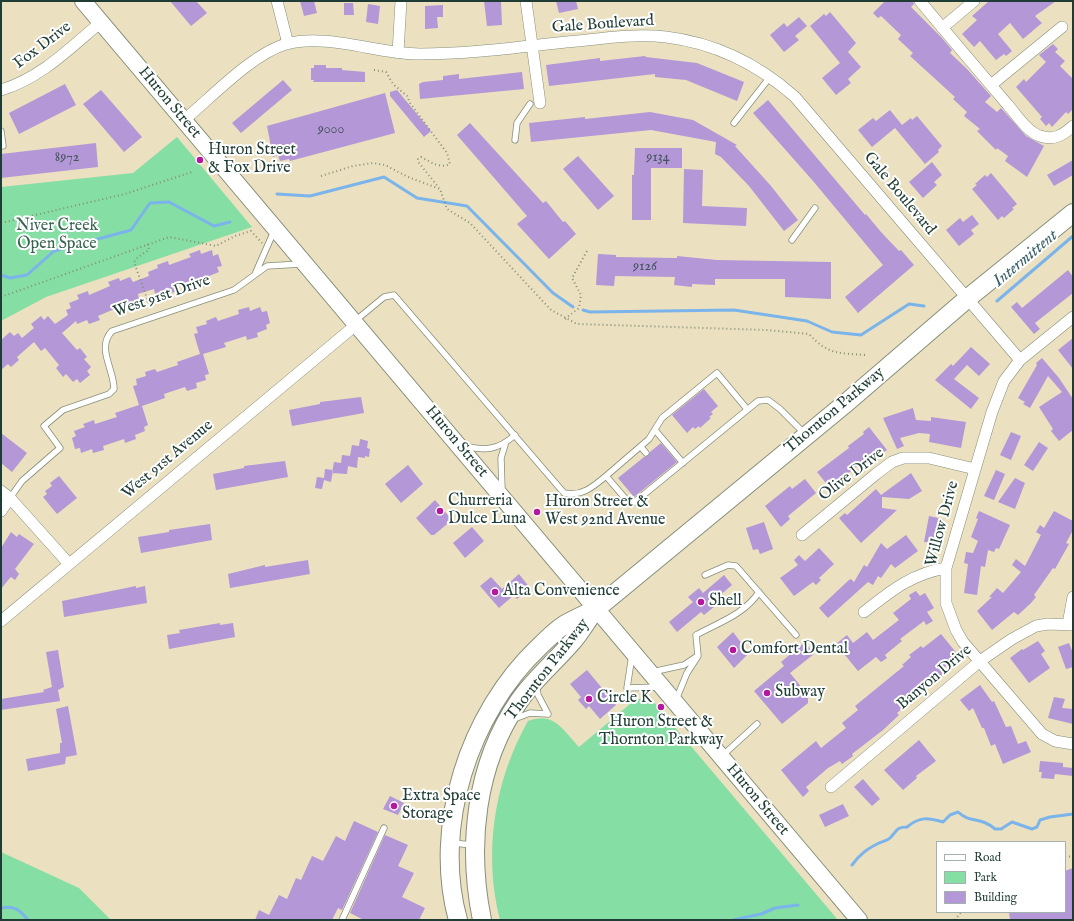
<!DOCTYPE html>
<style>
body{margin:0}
#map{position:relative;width:1074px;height:921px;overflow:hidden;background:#ebe1c0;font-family:"IM FELL English",serif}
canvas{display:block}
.frame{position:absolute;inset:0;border:2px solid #1f3d34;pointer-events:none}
.legend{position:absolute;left:936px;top:841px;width:130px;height:72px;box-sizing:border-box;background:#fff;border:1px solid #a5b1ae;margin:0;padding:5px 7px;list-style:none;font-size:12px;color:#1f3d34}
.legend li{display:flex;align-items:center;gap:8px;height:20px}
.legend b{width:20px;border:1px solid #a5b1ae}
</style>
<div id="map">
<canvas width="1074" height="921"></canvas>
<div class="frame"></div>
<ul class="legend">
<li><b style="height:5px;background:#fff"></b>Road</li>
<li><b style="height:11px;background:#85dea4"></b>Park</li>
<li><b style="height:11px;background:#b397d6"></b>Building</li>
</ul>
</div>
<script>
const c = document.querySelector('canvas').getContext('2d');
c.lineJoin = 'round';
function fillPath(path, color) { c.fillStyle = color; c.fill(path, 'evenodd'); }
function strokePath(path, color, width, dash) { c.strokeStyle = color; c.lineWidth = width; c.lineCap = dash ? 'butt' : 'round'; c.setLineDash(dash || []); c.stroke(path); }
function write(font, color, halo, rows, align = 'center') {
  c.font = font + ' "IM FELL English",serif'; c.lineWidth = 4; c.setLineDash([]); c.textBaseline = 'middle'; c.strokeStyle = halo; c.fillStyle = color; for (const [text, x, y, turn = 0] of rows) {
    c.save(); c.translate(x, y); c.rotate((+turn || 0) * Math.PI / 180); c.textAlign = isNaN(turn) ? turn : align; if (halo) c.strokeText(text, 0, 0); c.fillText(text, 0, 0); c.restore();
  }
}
fillPath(new Path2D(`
 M177,137L252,227L46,297L1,321V187L133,173Z
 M636,699H651L838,920H500C483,853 494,781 528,721C554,711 563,730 579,747Z
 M1,852L79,888L111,920H1Z`), '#85dea4');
strokePath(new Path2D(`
 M277,194L310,196L384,177L417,198L467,206L553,293L573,307
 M1,275L10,278L27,275L54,251L131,230L150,203L169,202L214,226L230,222
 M997,301L1073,236
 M583,310L590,312L734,310L807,321L832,332L861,335L909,304L924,306
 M852,865C860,854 867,849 879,843C882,842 888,840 890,838C897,831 896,827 907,827C920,816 928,818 943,822L950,815L958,812C971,824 980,816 995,829H1001L1012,822L1032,829L1037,827L1040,820L1050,817L1073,814
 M1,908C14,905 20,910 28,920
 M733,920L761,914L775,908L798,905`), '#7bb4eb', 3);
fillPath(new Path2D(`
 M170,1H196L207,13L191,26Z
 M300,1H314L317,13L304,16Z
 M484,1H501L502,25L487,26Z
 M556,1H576L578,9L559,13Z
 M885,1H913L914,4L911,7L941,37L952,50L950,53L967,69L991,96L985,102L997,112L1001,108L1026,136L1044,146L1027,177L1005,161L1008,156L997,148L996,150L977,131L980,129L964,116L967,112L953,99L955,97L910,56L913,53L898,39L901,35L881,16L878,18L873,13Z
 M989,1H1056L1035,16L1042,23L1023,39L1010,23L998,34L1012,51L1006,56L1004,54L996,60L980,41L974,47L962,34L977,20L972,16Z
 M344,3H353L354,15H344Z
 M368,4L380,6L378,24L366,22Z
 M443,5V17H437L438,28L425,29V6Z
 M830,12L856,43L848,52L861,67L848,79L851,83L836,95L822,78L840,63L810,26L824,14L826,16Z
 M799,17L807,26L795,36L799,40L784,52L770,35L784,23L787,27Z
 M1053,44L1058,49L1055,52L1065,61L1060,66L1073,79V109L1068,114L1066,112L1052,127L1049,123L1046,126L1040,119L1042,117L1016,87L1024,79L1026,82L1046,62L1039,55Z
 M645,56L646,57L697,63L744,82L737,101L686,80L655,77V74L549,86L546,65L600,58V61Z
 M314,65H326V68H342V70L365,72V82H313L314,80H311V68H314Z
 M522,72L524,89L420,99L419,84L423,82L443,80V76L459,74V79Z
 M283,80L292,90L241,133L232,123Z
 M65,84L76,105L19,134L9,113Z
 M101,90L142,137L124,152L83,104Z
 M397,90L431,131L424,137L390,96V92Z
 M385,93L395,133L290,161L289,159L280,161L278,155L273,157L267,126Z
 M768,100L865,215L866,214L881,232L899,251L901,250L914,265L858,313L845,297L883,265L813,181L753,113Z
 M890,110L902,125L911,118L912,120L917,116L942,146L938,150L939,152L925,164L895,128L872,147L858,130L873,118L876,121Z
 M650,112L693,120L737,145L735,146L771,186L798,220L784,231L749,186L721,157L715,154L716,142L651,130L531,142L529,123L585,117V119Z
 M470,123L543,203L546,201L563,222L565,221L576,234L549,259L517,224L527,216L457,135Z
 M96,143L98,167L1,178V154Z
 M635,148H682V168H651V220H632V175H634Z
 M578,156L614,196L598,210L563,169Z
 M1073,160V175L1054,186L1047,175Z
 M932,162L942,175L934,182L937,185L923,198L909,182Z
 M684,169L703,170L702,206L747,208L746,226L683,223Z
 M991,173L1017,204L1012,208L1014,209L1004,218L1002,216L998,220L972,189L977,185L975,184L985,175L987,177Z
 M972,215L979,224L971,230L974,234L959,246L946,230L960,218L963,222Z
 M200,250L201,254L212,250L213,256L218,254L222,266L217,267L219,272L209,276L210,280L199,283L198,279L176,286L178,291L167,294L166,290L155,294L154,289L138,294L139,299L129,303L131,307L120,311L119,307L98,316L100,320L89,324L87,320L77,324L76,321L62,333L77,350L80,348L87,357L84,359L91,367L87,371L90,375L80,383L77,379L73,382L66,374L63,377L56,368L59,365L45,348L41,351L34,342L17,357L19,360L11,367L8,364L1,370V340L10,332L14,336L18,333L22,338L34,328L31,324L41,316L44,320L48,316L55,324L68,315L66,310L71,308L69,303L79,299L77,295L88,291L89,295L110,286L108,282L119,278L120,281L130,277L133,282L149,276L148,272L158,268L157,265L168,261L169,265L191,257L189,254Z
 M598,254L616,255V257L677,258V256L717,260L831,262V299L785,297V279H715V285L692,284V287L674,285L675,277L615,276L614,286L596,285Z
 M1068,270L1073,277V293L1035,323L1040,329L1034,334L1011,307L1017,302L1022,308Z
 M249,307L250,311L260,307L262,312L267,311L270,323L266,325L267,329L257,333L258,337L247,340L246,336L224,343L226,347L203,354L209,374L205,375L206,380L196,383L197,388L187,391L185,387L164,394L165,398L142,406L148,425L144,427L145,431L135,435L136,439L125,443L124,439L103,446L104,450L93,453L92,449L81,453L80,448L75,449L72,438L76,436L74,431L85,427L83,424L94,420L95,424L117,417L115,413L139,405L133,386L137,385L136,379L146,376L145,372L155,369L157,372L178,365L177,362L200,354L194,334L198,333L196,327L207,324L206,321L216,317L218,321L239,314L238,310Z
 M1073,338V369L1058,350Z
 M971,347L990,364L979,376L967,365L954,379L979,398L971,409L935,380L951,364L953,366Z
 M1042,358L1059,378L1073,399V430L1059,441L1051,431L1053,429L1039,407L1062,392L1048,376L1030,408L1023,404L1025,402L1018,398L1037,365L1036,363Z
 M704,389L718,406L711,412L713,414L709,417L711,418L700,428L699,426L695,429L693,427L687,433L672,415Z
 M361,397L364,413L292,426L289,410L320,404V402Z
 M913,408L916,420L931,421V417L966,422L961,448L929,442L930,434L919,433L900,438L904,446L897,449L883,418Z
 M869,427L887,450L864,467L861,463L830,488L817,472L849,448L848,446L864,434L863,432Z
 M1011,432L1021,436L1011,460L1000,455Z
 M1,433L27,453L12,472L1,463Z
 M360,439L368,441L367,448L370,449L369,457L365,456V458L358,457L357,468L348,466L347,474L332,473L334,462L341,463L342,455L350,456L352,445L359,446Z
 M1039,442L1048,448L1033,471L1024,465Z
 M661,443L677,462L634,497L618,478L644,457L648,456L650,452Z
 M285,461L288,477L216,490L213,474L244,468V466Z
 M408,465L423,484L401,503L385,484Z
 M325,469L333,470L331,482L324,480L322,489L315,488L317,477L324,478Z
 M996,470L1005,474L994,500L984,496Z
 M911,473L922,491L909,499L882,497V508L897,510L861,543L839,518L845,513L847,515L876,489L881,495Z
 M59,476L77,498L57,514L43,497L47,494L45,491L52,486L50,483Z
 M1015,478L1025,483L1015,509L998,502Z
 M805,479L816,493L788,516L790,519L781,527L765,506L790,486L792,489Z
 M435,500L452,520L434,535H431L416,518Z
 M979,511L1010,525L999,549L996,548L994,552L988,550L985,567L981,566L977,595L964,593L968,564L964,563L966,552L973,553L978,541L971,537L978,519L976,518Z
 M1054,511L1073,521V530L1066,543L1069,544L1055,569L1053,568L1034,595L1036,597L1031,603L1018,615L1014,612L992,630L977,611L992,597H989L997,588L1003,593L1021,572L1012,565L1016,559L1025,566L1041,535L1036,532L1040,525L1044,528Z
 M929,516L943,519L939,544L924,542Z
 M764,522L773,549L760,554L758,549L753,550L746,528Z
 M210,524L212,540L141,553L138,537L169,532V530Z
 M472,527L484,541L465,558L453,543Z
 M11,532L17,537L19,534L34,544L15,569L19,574L15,580L11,577L9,579L1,589V548Z
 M906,535L918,551L895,568L891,564L881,578L878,576L873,585L868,582L828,618L819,608L849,580L851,579L854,582L864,565L867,567L881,543L887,549Z
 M819,548L834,564L819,578L821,580L816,585L813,582L794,596L780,578L798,565L794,560L799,555L805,561Z
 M308,560L310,574L230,588L228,574L265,565V567Z
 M519,574L530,588L517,599L514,595L499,608L480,586L491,577L502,589Z
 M724,575L732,585L711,603L714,607L704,615L701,612L677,632L669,622L693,602L688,597L699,588L703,593Z
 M136,586V588L145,586L147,603L64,617L62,601Z
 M916,591L920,596L925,593L934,608L927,612L933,621L926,625L924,621L900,639L902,641L885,655L887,658L881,662L876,657L858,671L836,644L847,635L853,643L867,632L873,640L899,620L893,613L911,599L909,595Z
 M220,623V625L233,623L235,637L169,649L167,635L180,633L179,630Z
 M733,632L749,653L734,668L717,647Z
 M941,634L959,656L941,670L944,674L897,713L899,715L883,730L852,754L853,756L842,764L840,761L828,768L806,787L809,791L803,797L781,770L816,741L821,748L846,728L842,723L858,710L855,706L904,666L902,665L911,657L909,655L921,646L923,648Z
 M1038,641L1045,651L1041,654L1050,668L1029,683L1010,658L1022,649L1023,650Z
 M805,642L814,654L790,673L808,695V703L782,724L754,691L784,666L781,662Z
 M1069,643L1073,653V667L1066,669L1058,647Z
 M58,650L64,687L58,690L60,701L1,710V699L44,692L43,690L52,687L46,652Z
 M587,670L616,705L600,719L589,706L586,709L578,700L581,697L570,684Z
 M980,685L992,702L994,701L1006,727L1011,726L1018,744L1026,741L1031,752L1003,764L995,744L991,746L984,728H982L973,708L969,711L960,700Z
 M1054,697L1065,699L1062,708L1073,709V724L1048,718Z
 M68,706L77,755L66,757L65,764L28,771L26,759L60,753V743H62L56,709Z
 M919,740L936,761L916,776L917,778L903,790L884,770Z
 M1040,761L1063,763V767L1073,768V776L1055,774L1054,779L1041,778L1042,772H1039Z
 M863,779L880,799L872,806L854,787Z
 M390,796L404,803L398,815L383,809Z
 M843,804L849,816L825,827L819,815Z
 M354,821L378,832L342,910L338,908L332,920H255L259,910L269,915L279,895L287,899L296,878L301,880L312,856L323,861L336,836L345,841Z
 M385,835L408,845L398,866L414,873L402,897L425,908L419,920H364L350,913Z
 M1073,868V920H1010L1009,912H1065V871Z`), '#b397d6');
const service = new Path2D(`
 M734,123L770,77
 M1,131L3,146
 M515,140L517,123L530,104
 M792,240L815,208
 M256,272L274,231
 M355,321L384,297L394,295L564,493C581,497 593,487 606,476
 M747,409L717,373L662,418L649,439L606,476L630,504L636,501L758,401L768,400L780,409L805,434
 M655,430L683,463
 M464,446C486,451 498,450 515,435
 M641,447L646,453
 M502,490L501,458L505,445
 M10,498L22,481L60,448L44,426L63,410L109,394L114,389C114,369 96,348 112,331L234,290L267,266L301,264
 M705,575L728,565L736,566L796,635
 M632,655L627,688L658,687
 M652,672L684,665L696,657
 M536,685L538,695L548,714
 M676,700L687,673L698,656L696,635C718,623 745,614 759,592
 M514,719L530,713L548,714
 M722,756L757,724
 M453,843L472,845
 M342,920L384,828`);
const minor = new Path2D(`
 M277,1L288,44
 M526,1L540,103
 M920,1C949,36 978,70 1007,104C1016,114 1027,132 1040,136C1054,141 1063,135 1073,126
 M942,28L974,1
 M398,53L401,1
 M991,85L1062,27
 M1,90C41,78 70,48 101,22
 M184,120C212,97 252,54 286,44C328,33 377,54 420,54C476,54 532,45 587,40C613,37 640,34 666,37C715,43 758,64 795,97L1020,360
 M1073,317L1020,360L1004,381L992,412L946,568V603L956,630L963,642L1042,734L1055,741L1073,744
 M1,491L10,498L69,564
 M1,511L10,498
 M802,535L876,474L892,462L903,458H929L975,469
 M864,612C891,591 911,574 946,568
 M1,621L357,324
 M1068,624L1073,597
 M831,787L980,661L1012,639L1036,626L1048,624L1073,625`);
const secondary = new Path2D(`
 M83,1L859,920`);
const primary = new Path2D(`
 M458,920C432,827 469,713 539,647C546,640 555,631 564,625C574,619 586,614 596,609L846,403L968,298L1073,213
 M482,920C467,846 475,765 519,701C534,679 555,662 572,642C580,633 586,622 593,613`);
strokePath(service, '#858f7a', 7);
strokePath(minor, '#858f7a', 12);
strokePath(secondary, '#858f7a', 18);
strokePath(primary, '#858f7a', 20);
strokePath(new Path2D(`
 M374,70L386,72L393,84L407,96L410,103L447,153L450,164C440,169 431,162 421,157L418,159L419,163L439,188
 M321,176L353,166L373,163L385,165L408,177L440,189L447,209L470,223L551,310L577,324L767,330L809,334C828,355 839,353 866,355
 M1,223L125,194L192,172
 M148,244L149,250L138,257L134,262L149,304
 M1,297L169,237L216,246L235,236L251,231L262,243
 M565,319L579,308L581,295L572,278L588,249
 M1065,856L1073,857
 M955,920L961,912`), '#858f7a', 2, [1, 3]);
strokePath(service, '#fff', 5.5);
strokePath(minor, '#fff', 11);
strokePath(secondary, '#fff', 16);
strokePath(primary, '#fff', 18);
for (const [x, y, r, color] of [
 [200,160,4,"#b5179e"],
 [440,511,4,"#b5179e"],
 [537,512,4,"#b5179e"],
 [495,592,4,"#b5179e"],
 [701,602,4,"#b5179e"],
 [733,650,4,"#b5179e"],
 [767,693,4,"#b5179e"],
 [589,699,4,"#b5179e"],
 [661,707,4,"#b5179e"],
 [394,806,4,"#b5179e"]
]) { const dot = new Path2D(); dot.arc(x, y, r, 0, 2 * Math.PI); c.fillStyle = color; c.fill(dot); strokePath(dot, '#fff', 1.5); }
write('14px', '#44545c', null, [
 ["9000",331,130],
 ["8972",67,158],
 ["9134",658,158],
 ["9126",645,267]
]);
write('16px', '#1f3d34', '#fff', [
 ["Gale Boulevard",603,25,-4],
 ["Fox Drive",43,46,-37],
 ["Huron Street",169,103,50],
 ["Gale Boulevard",899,194,50],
 ["West 91st Drive",162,297,-19],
 ["Thornton Parkway",835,411,-40],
 ["Huron Street",456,442,50],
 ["West 91st Avenue",168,460,-40],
 ["Olive Drive",852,475,-37],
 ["Willow Drive",943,524,-75],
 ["Thornton Parkway",548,670,-52],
 ["Banyon Drive",935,678,-40],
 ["Huron Street",757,800,50]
]);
write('16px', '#1f3d34', '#fff', [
 ["Huron Street",208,151],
 ["& Fox Drive",208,169],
 ["Churreria",448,502],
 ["Dulce Luna",448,520],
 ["Huron Street &",545,503],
 ["West 92nd Avenue",545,521],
 ["Alta Convenience",503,592],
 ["Shell",709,602],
 ["Comfort Dental",741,650],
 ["Subway",775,693],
 ["Circle K",597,699],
 ["Huron Street &",661,723,"center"],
 ["Thornton Parkway",661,741,"center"],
 ["Extra Space",402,797],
 ["Storage",402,815]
], 'left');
write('16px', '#386550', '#fff', [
 ["Niver Creek",57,227],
 ["Open Space",57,245]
]);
write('italic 17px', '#3b616b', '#fff', [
 ["Intermittent",1026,259,-40]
]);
</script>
